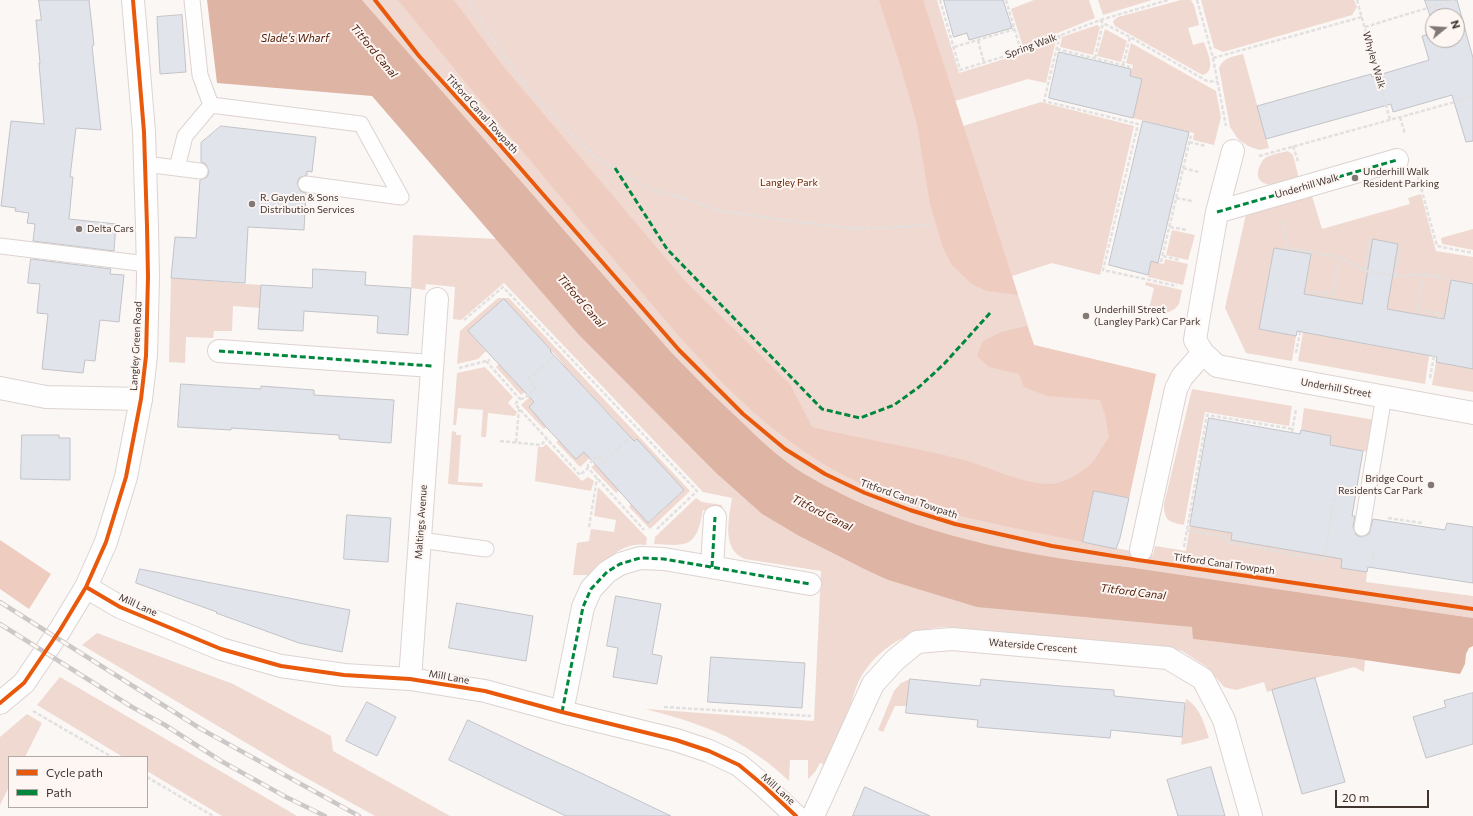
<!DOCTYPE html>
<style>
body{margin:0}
#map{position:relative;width:1473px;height:816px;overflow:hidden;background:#fbf7f5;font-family:Commissioner,sans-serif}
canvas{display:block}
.legend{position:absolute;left:8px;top:756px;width:140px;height:52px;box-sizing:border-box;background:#fdf6f3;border:1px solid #b2a8a5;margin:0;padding:5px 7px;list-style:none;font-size:12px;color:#41342f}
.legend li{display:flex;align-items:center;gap:8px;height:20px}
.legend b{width:20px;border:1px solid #b2a8a5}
.north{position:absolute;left:1425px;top:8px;width:40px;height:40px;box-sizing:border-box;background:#fdf6f3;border:1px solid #b2a8a5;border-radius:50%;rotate:72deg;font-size:11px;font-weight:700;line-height:16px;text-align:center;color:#41342f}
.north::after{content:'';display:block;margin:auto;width:14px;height:18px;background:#827874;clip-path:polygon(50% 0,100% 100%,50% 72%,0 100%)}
.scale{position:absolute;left:1335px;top:790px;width:94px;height:18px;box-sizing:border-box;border:2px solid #41342f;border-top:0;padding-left:5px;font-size:12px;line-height:14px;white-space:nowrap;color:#41342f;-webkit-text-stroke:3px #fdf6f3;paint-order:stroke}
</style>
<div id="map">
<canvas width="1473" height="816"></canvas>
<ul class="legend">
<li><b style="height:5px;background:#e8590c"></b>Cycle path</li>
<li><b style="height:5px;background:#00873e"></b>Path</li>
</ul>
<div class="north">N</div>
<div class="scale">20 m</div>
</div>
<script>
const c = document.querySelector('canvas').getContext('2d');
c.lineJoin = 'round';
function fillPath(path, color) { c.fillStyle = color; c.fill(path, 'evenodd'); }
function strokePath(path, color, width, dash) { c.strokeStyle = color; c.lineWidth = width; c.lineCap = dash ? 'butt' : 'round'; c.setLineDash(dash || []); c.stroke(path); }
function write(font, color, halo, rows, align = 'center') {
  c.font = font + ' Commissioner,sans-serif'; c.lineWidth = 4; c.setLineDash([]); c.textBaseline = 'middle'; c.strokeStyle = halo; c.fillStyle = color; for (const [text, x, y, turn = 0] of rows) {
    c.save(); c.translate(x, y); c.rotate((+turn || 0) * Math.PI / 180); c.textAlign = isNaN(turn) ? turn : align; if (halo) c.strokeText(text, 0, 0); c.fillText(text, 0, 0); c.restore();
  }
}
fillPath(new Path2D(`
 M362,0H937L959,73L1014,56L1056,40L1046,83L1028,79L955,101L963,126L1041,102L1134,126L1100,275L1052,263L1012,276L1034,345L1156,374L1129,498L1094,491L1083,542L1153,555L1155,546L1186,551L1190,526L1226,532L1232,530L1231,540L1266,546L1272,537L1270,547L1321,555L1356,491L1350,530H1347L1341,568L1367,572L1366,582L1473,596V618L1128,567C1033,557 938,539 850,498C828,487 807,477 787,462C771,450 756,436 742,422C717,399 694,376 671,352Z
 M1034,0H1089L1095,18L1023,47L1011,9Z
 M1098,0H1152L1103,15Z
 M1181,0H1191L1194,5L1199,25L1188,28L1193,45L1204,42C1207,52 1217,70 1203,75L1199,73L1115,26L1113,22L1114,20L1118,17Z
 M1201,0H1354L1357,7L1352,15L1223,52L1214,48Z
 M1097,25L1100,27L1093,55L1060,47L1062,37Z
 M1105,29L1127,41L1121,62L1097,56Z
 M1131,43L1216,91L1221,117L1214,145L1193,140L1194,133L1133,118L1142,80L1130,76L1133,65L1126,63Z
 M1243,54L1269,148L1259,150L1248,146L1238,139L1230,127L1219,68C1224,57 1232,57 1243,54Z
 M1288,151L1293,155L1299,179C1292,181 1282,185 1274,185C1270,185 1262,184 1260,180C1255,175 1260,163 1264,159C1270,154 1281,153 1288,151Z
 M1421,194L1436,251L1473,257V284L1451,280L1444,319L1304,294L1311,254L1274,248L1259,329L1296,336L1292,361L1246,353L1225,308L1246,214L1312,196L1322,229L1410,204L1408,198ZM1373,239L1398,244L1393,273L1368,269Z
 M1473,229V250L1442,244L1441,238Z
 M1172,230L1195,235L1188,260L1166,255Z
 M413,235L497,239L578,334L716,473L762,514L799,536L868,571L888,580L946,597L1193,627V639L1365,660L1364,672L1354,667L1267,692L1264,682L1236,690L1224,687L1207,667L1182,651L1168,647L949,627C915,627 883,644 864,672C856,683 853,699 848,712C840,730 832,747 825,765L820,763L815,772L808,779V760H790L789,781C764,757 733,737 701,726C683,719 664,714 645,709L814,721L821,571L745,559C721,550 729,518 732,498L703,492L504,283L461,320L453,319L455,287L426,284L425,290L411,288Z
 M1165,259L1188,264L1183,285L1148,277L1151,261L1164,264Z
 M171,278L261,285L260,308L233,306L232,331H214L213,338L186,337L185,363L169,362Z
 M1146,282L1182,290C1181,294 1180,300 1179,304C1173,314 1158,315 1148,313L1154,288L1145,285Z
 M498,298H509L690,491L650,529L629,507L631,504L649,523L684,490L636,439L634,441L619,491L616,493L591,467L631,438L622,428L580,467L556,442L559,440L576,459L616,421L568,370L529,407L547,426L544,429L521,405L564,365L553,352L524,379L531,387L521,395L496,367L499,364L516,383L551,350L504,299L468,331L486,351L478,359L457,364L460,331Z
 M1303,332L1429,356L1425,384L1298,361Z
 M1436,362L1473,369V392L1432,385Z
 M485,367L513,397L508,403L517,412L515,416L488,413L486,437H481L483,410L458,408L456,425H453L457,373Z
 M1192,389L1292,406L1289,426L1205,412L1184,525C1169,522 1164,521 1164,504Z
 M1304,408L1375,420L1369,452L1330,445L1331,436L1301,430Z
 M452,431L456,432V435H461L458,482L483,483L482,487L448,484Z
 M546,444L582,481L588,477L594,481L591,491L535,481L538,447H543Z
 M598,487L647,538L646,545C623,541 605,561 590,575H573L577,543L589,541L591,529L614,532L616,520L594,516Z
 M696,498L702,502L722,505V513L703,510C696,548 688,546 654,544L655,537Z
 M97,633L233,684L331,736L333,751L450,816H375L290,769L82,645Z
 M60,677L297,816H222L147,771V757H123L37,705Z
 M910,679L907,706H895L883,732L878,730L894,691L901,683Z
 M1186,699C1200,707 1204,723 1209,738L1181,745Z
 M27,714L42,723L25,757H9V787L0,805V737Z`), '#f0d9d0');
fillPath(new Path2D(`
 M398,0H454L502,65L685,281L790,384L812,427C862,439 913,447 964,460C989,467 1033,489 1058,483C1067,481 1086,470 1092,463C1098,455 1103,446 1109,437L1105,415L1100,400L1047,396L1024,387L1019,374L989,367L977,356L983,341L1001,332L1027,326L1034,345L1156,374L1129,498L1094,491L1083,542C1007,526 931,514 860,483C755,435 683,340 610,255C538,171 468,85 398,0Z
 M879,0H923L1018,295L987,291L972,284L952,265L943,248L930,204L917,124L901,68Z
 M0,540L51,574L29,609L0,589Z`), '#efccc0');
fillPath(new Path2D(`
 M207,0H362L671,352C694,376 717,399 742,422C756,436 771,450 787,462C807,477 828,487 850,498C938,539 1033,557 1128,567L1473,618V646L1469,648L1466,654L1465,664L1460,674L1351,658L1193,639L1192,627L977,607L888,580L868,571L799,536L762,514L716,473L578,334L372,96L217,83Z`), '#deb4a5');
const building = new Path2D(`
 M39,0H89L94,45L92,46L101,130L76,128L70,177H73L69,219L116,224L114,251L33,241L35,224L27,223L29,213L15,211L16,208L1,206L11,121L44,124L39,63H40L36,20H41Z
 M944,0H1003L1012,28L969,40L967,33L954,37Z
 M1425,0H1457L1473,58V141L1466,142L1452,95L1393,112L1391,104L1266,139L1257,106L1371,74L1372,77L1429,60L1422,36L1433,33V40H1457V16H1433V24Z
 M182,15L186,72L160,74L157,17Z
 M1059,52L1131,69L1130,76L1142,79L1133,118L1049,98Z
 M1143,121L1189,132L1158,263L1151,261L1148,275L1109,265Z
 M221,126L316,137L312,172L307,171V175L299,178L297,183L300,191L306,193L304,230L248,227L245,283L171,278L175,237L196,238L200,180L207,177L209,172L206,164L201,162V143Z
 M1373,239L1398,244L1387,309L1444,319L1451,280L1473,284V369L1436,362L1437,357L1297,331L1296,336L1259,329L1274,248L1311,254L1304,294L1362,304Z
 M31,259L111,269L110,274L124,275L119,322L100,320L95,361L85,360L83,373L42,369L48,314L37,313L40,284L28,283Z
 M313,269L366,272L365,285L411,288L408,335L377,333L378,316L304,311L303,331L258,329L261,285L312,288Z
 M504,299L551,350L550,351L634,441L637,439L684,490L648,523L584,452L576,459L546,427L529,407L534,402L468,331Z
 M181,384L261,389V386L314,390V395L394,400L391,443L339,439V435L231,428V430L178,427Z
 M1209,418L1300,434L1301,430L1331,436L1330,445L1363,451L1352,516H1355L1353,527L1356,535L1361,537L1369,534L1373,519L1445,530L1447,523L1473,527V583L1368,567L1367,572L1341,568L1342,559L1231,540L1232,533L1190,526Z
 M22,435H59V438H70V480L21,479Z
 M1094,491L1129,498L1120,538L1116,549L1083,542Z
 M347,515L391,518L388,562L344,559Z
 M140,569L350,610L342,652L299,643L216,613L217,612L136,583Z
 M616,596L661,604L652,654L662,656L657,684L613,677L618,648L607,646Z
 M457,603L533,616L526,661L449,648Z
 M711,657L805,663L802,708L708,702Z
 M1315,678L1345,782L1302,794L1272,690Z
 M910,679L980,686L981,679L1061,686L1114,690V696L1185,703L1182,737L1111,730L1110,738L977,727L978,720L906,713Z
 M1473,693V744L1426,758L1413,717L1446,707L1444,701Z
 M367,702L396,717L377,756L346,741Z
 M468,720L528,749L581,773L671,816H566L500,785L449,760Z
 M1211,767L1225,816H1178L1167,780Z
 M865,787L930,816H853Z`);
fillPath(building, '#e1e4eb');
strokePath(building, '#c2c3c7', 1);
const lane = new Path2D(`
 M192,0L200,75L211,105
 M145,164L200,171
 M177,168L185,136L211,105L361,124L401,197
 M306,184L401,197
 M0,246L147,264
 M1362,528L1384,396
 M420,540L486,549`);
const street = new Path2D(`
 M1233,151L1217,212L1199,315L1195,340L1203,353L1217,366L1473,413
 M1217,212L1397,160
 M219,351L432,366
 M0,388L46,397L141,399
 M1141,550L1176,389L1182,377L1203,353
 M712,567L715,517
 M86,587L120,607L221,649L281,666L344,675L410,679L485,691L562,712L676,740L709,751L739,765L763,785L796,816
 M410,679L437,299
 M562,712L583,607L591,589L607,572L620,564L640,558L664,559L810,584
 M813,816L873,684L895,660L917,642L952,639L1168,658L1203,679L1224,720L1251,816`);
const secondary = new Path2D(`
 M0,703L24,683L60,630L86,587L106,542L126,477L141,399L146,356L148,277L147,226L144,132L133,0`);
strokePath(lane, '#ddd3d0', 17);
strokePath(street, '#ddd3d0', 24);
strokePath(secondary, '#ddd3d0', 24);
strokePath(new Path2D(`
 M470,0L486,30L512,67L534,95L561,124L597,159L652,190L690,200L721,211L784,220L858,229L929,225
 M940,0L960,70L1015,53L1100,20L1168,0
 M1006,0L1021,51
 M1197,0L1213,58L1226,126
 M1357,0L1390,120
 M1100,20L1103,23L1130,37L1207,81L1218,82
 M1365,27L1454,0
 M1060,35L1044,101L1138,124L1103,270L1177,286
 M978,40L984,63
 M954,47L1015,29
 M1057,49L1130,67
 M1095,58L1103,23
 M1213,58L1362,17
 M1123,65L1130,37
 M1400,117L1405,134
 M1189,142L1206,146
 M1293,146L1298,161
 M1259,156L1473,97
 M1183,168L1199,172
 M1418,177L1437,246L1473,253
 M1176,198L1192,201
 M1282,221L1288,248L1339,257L1365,271L1395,276L1424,274L1449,279
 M1170,227L1187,230
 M1163,256L1180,260
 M1161,262L1191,135
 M1365,271L1370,240
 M1424,274L1417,310L1440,314L1439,318
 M1395,276L1400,246
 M1308,294L1309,291L1333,295L1339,257
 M464,320L503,287L697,491L656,530
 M1296,353L1300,332
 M486,361L520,399L515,404L580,475L588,468L644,530
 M459,368L490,360
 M1430,378L1434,356
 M520,399L525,398L536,387L529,379L553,357
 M1292,432L1296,409
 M500,441L541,445L547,439
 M516,442L519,409
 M588,468V465L598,455L604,462L628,439
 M1388,518L1422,523
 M589,527L597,478
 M1187,530L1228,537L1227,542L1324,560L1336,487
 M1184,547L1207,415L1293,429
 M1372,566L1374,549
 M664,707L811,716
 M33,711L112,757
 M147,777L213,816`), '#e2e1e0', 2.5, [4, 2]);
strokePath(lane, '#fefefe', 15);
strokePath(street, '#fefefe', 22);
strokePath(secondary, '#fefefe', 22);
const rail = new Path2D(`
 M0,602L201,729L359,816
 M0,624L132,707L165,725L221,761L286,797L325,816`);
strokePath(rail, '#cbc8c7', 4.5);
strokePath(rail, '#fdf6f3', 3, [9]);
strokePath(new Path2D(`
 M615,168L667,249L822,409L860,418L894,405L919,387L944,364L990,313
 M1217,212L1397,160
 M219,351L432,366
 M712,567L715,517
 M562,712L583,607L591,589L607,572L620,564L640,558L664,559L810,584`), '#00873e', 3, [6, 3]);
strokePath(new Path2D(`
 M375,0L419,56L500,145L679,350L743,414L785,449L825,474L865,493L910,510L955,524L1052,546L1138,560L1473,609
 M86,587L120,607L221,649L281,666L344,675L410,679L485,691L562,712L676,740L709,751L739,765L763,785L796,816
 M0,703L24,683L60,630L86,587L106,542L126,477L141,399L146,356L148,277L147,226L144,132L133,0`), '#e8590c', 4);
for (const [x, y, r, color] of [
 [1355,178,4,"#827874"],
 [252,204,4,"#827874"],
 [79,229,4,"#827874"],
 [1086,316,4,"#827874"],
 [1431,485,4,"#827874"]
]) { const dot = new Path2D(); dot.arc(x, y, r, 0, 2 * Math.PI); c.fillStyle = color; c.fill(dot); strokePath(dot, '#fdf6f3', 1.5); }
write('10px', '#41342f', '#fdf6f3', [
 ["Spring Walk",1031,46,-20],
 ["Whyley Walk",1374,60,74],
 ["Titford Canal Towpath",482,114,48],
 ["Underhill Walk",1307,186,-16],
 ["Langley Green Road",136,346,-87],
 ["Underhill Street",1336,388,10],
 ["Titford Canal Towpath",909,499,19],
 ["Maltings Avenue",421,522,-86],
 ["Titford Canal Towpath",1224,564,8],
 ["Mill Lane",138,605,24],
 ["Waterside Crescent",1033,646,5],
 ["Mill Lane",449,677,10],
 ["Mill Lane",778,789,42]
]);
write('10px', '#41342f', '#fdf6f3', [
 ["Underhill Walk",1363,172],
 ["Resident Parking",1363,184],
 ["R. Gayden & Sons",260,198],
 ["Distribution Services",260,210],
 ["Delta Cars",87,229],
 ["Underhill Street",1094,310],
 ["(Langley Park) Car Park",1094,322],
 ["Bridge Court",1423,479,"right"],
 ["Residents Car Park",1423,491,"right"]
], 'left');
write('10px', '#682203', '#fdf6f3', [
 ["Langley Park",789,183]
]);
write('italic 11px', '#4c1802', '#fdf6f3', [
 ["Slade's Wharf",295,38],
 ["Titford Canal",374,51,50],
 ["Titford Canal",581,301,49],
 ["Titford Canal",822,513,27],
 ["Titford Canal",1133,592,7]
]);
</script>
